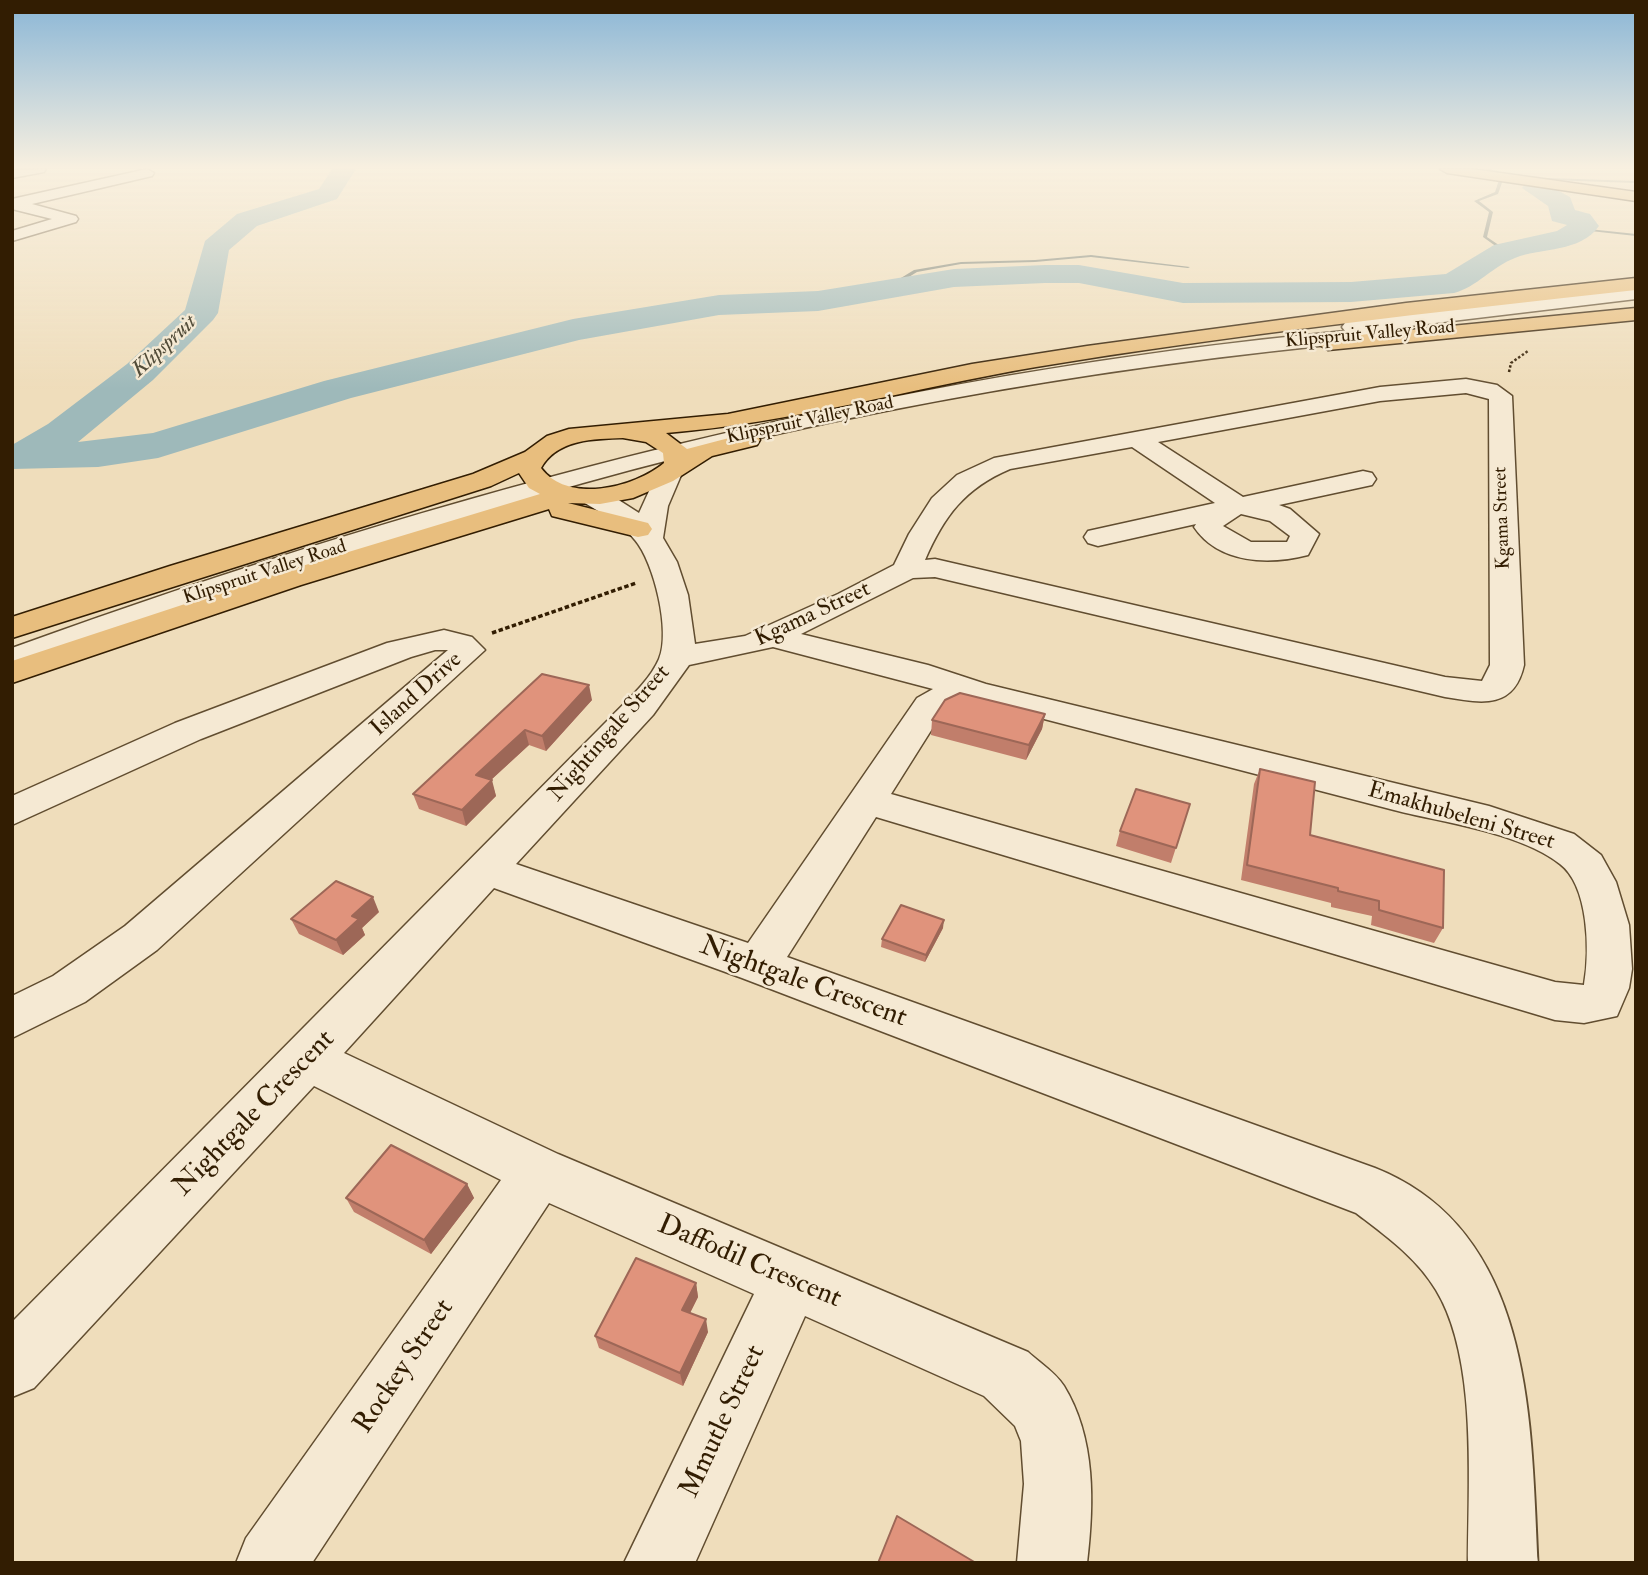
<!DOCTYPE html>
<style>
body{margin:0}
#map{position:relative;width:1648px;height:1575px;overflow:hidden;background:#efddbb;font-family:"IM FELL Double Pica",serif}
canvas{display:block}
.frame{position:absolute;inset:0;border:14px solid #321d02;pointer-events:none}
</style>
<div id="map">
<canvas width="1648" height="1575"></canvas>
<div class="frame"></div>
</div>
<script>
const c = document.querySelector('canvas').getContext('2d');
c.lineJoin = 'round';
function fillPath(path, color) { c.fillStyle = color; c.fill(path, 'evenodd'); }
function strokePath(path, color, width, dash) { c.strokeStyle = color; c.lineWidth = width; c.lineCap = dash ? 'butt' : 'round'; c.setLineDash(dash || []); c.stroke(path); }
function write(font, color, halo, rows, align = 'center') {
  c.font = font + ' "IM FELL Double Pica",serif'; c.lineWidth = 5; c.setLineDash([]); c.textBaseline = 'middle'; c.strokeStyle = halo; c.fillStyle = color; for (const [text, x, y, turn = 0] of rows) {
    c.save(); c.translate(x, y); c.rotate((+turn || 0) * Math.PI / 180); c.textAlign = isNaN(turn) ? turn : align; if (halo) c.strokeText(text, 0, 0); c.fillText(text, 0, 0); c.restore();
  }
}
fillPath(new Path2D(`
 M1487,169H1491L1503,180L1498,194L1479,201L1493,212L1487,237L1506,250L1504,252L1483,237L1489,212L1474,201L1495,192L1499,180Z
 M1548,178L1636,181V183L1549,180L1536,189H1534V187Z
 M1560,202H1562L1574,210L1577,220H1573L1571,212L1560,204Z
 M1579,228L1636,234V236L1581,230Z
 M1091,255L1190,267L1188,268L1091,257L1035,262L961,264L917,272L883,293L878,292L914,270L961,262L1035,260Z`), '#737b70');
fillPath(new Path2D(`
 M332,169H356L337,199L257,226L229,250L218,313L213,320L153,380L78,442L153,433L324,381L573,319L719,295L818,291L954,269L1045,265H1079L1183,283L1351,282L1446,274L1494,245L1557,231L1567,225L1552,221L1548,206L1522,188L1526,183H1544L1570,197L1575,210L1590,214L1599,226C1580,253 1542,247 1515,258C1493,266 1477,287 1454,293L1351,302L1183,303L1079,283H1045L954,287L818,311L719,315L579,340L351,398L158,458L98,467L12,469V445L48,424L127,364L185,310L205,241L237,214L319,189Z`), '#9eb9ba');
const minor = new Path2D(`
 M46,169L44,172L12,178V170Z
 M147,169L154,173L152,176L32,204L76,216L78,219L76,222L12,241V231L52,219L12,209V199Z
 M1636,287V299L1385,329L1390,334L1380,340C1092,367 808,416 531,498C411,534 292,573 173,613C120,631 67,655 12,669V648C446,491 884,374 1345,331L1342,327L1345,323L1352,321Z
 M1466,379L1497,385L1512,396L1524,665C1514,710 1481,703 1445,697L935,577L913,578L801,634L928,665L986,684L1489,806L1574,834L1601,855L1616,882L1629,925L1632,969L1629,988L1617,1016L1584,1023L1555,1020L876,817L787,957L1375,1168C1534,1231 1531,1420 1538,1563H1468C1468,1484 1478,1359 1436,1290C1416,1257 1386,1236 1356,1213L742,978L494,888L344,1053L558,1154L1028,1352C1040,1363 1055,1372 1064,1386C1096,1438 1094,1505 1087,1563H1017L1024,1484L1021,1441L1015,1426L984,1396L805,1316L695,1563H624L754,1294L549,1203L312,1563H236L246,1538L501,1180L314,1086L34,1388L12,1397V1322L607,721C625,702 649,682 659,659C671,632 654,562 635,540C622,523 601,513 583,502L580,496L583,490H603L639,513L660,467H678L682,473L668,506L663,538L677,562L688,595L695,644L745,636L838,594L894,565L909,534L932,498L957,475L994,458L1380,387ZM1466,393L1489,399L1490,665L1482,681L1445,677L935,559L925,560C944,516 965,488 1010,469L1132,447L1215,503L1088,531L1084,537L1088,543L1098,546L1196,524L1194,527C1219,564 1269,565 1308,555L1319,534L1290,509L1279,505L1372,485L1376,479L1372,473L1363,471L1243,497L1158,442L1380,401ZM1241,514L1270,521L1290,536L1287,542H1251L1223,526ZM773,647L933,689L917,698L748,943L516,864L653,715L689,665ZM962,703L998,707C1130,741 1262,776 1394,810C1444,823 1519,832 1560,864C1589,886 1590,952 1584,985L1555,982L891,794L942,713Z
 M444,630L472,637L485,650L157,950L85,1002L12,1038V996L53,976L125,926L448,650H435L411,657L201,739L12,825V796L175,723L387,643Z`);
const major = new Path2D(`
 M1440,169H1472L1636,192V201L1447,173Z
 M1636,278V290C1436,312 1235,334 1036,367C913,388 791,423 666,433L687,449L748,433L757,435L760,440L757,445L712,456L673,481L633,498L600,504L568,503L648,523L652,529L648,535L638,537L552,516L549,509L301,585L12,683V661L279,573L540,494L529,488L519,473L491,486L12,638V617L170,566L473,474L525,452L547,436L569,429L728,414L972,364L1087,346L1406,303ZM623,438L646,442L663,453L664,463C634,488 568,504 541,468C557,439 594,439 623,438Z
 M1636,308V320L1328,350L1318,344L1328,338Z`);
strokePath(minor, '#614d30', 3);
strokePath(major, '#321d02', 3);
strokePath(new Path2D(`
 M1509,372L1511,363L1528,351`), '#321d02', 2.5, [2.5, 2]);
strokePath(new Path2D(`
 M492,633L636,583`), '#321d02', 3.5, [4.5, 2.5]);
fillPath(minor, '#f5e9d3');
fillPath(major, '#e8be7e');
fillPath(new Path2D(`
 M542,674L592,700L546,751L529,745L491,780L496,796L466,826L419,809L413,794Z
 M1045,714L1042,729L1026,760L931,735L932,720Z
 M1260,769L1310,835L1443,928L1434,943L1371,925L1372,916L1331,907V903L1241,880L1254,784Z
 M1190,804L1171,863L1116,846L1120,831Z
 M379,912L362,928L365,935L343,955L299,934L291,919Z
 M943,928L925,962L881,947L882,939Z
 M467,1184L474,1198L431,1254L354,1212L346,1198Z
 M696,1283L698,1297L690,1313L708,1332L683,1386L599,1348L595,1336Z`), '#c17e6b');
fillPath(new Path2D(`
 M589,685L592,700L546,751L542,736Z
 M1045,714L1042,729L1026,760L1029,745Z
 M525,730L529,745L480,790L476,775Z
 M492,780L496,796L466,826L462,810Z
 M373,897L379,912L362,928L365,935L343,955L336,940L352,916Z
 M944,920L943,928L925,962L926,955Z
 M467,1184L474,1198L431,1254L424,1240Z
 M696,1283L698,1297L685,1323L682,1310Z
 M706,1319L708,1332L683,1386L680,1373Z`), '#9d6757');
const building = new Path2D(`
 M542,674L589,685L542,736L525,730L476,775L492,780L462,810L413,794Z
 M960,693L1045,714L1029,745L932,720L945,700Z
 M1260,769L1315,782L1310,835L1444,870L1443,928L1379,910V901L1338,891V888L1247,865Z
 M1136,789L1190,804L1176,848L1120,831Z
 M336,881L373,897L352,916L359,919L336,940L291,919Z
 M901,905L944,920L926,955L882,939Z
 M391,1145L467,1184L424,1240L346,1198Z
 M636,1258L696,1283L682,1310L706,1319L680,1373L595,1336Z
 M897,1516L976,1563H878Z`);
fillPath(building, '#e0937c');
strokePath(building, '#9d6757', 2);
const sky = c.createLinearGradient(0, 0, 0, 389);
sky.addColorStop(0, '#8ab6d6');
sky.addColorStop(0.43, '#f8f0e0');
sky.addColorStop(1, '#f8f0e000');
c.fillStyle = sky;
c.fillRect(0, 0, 1648, 389);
write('19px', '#321d02', '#f5e9d3', [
 ["Klipspruit Valley Road",1370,335,-5],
 ["Klipspruit Valley Road",810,421,-12],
 ["Kgama Street",1503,518,-92],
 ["Klipspruit Valley Road",265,573,-18]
]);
write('italic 21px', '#524c39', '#f5e9d3', [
 ["Klipspruit",165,347,-43]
]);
write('23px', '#321d02', '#f5e9d3', [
 ["Kgama Street",813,615,-25],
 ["Island Drive",417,695,-42],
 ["Nightingale Street",610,734,-49],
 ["Emakhubeleni Street",1461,817,16]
]);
write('28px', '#321d02', '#f5e9d3', [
 ["Nightgale Crescent",803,983,20],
 ["Nightgale Crescent",255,1114,-46],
 ["Daffodil Crescent",749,1263,23],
 ["Rockey Street",405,1367,-56],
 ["Mmutle Street",724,1422,-65]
]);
</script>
